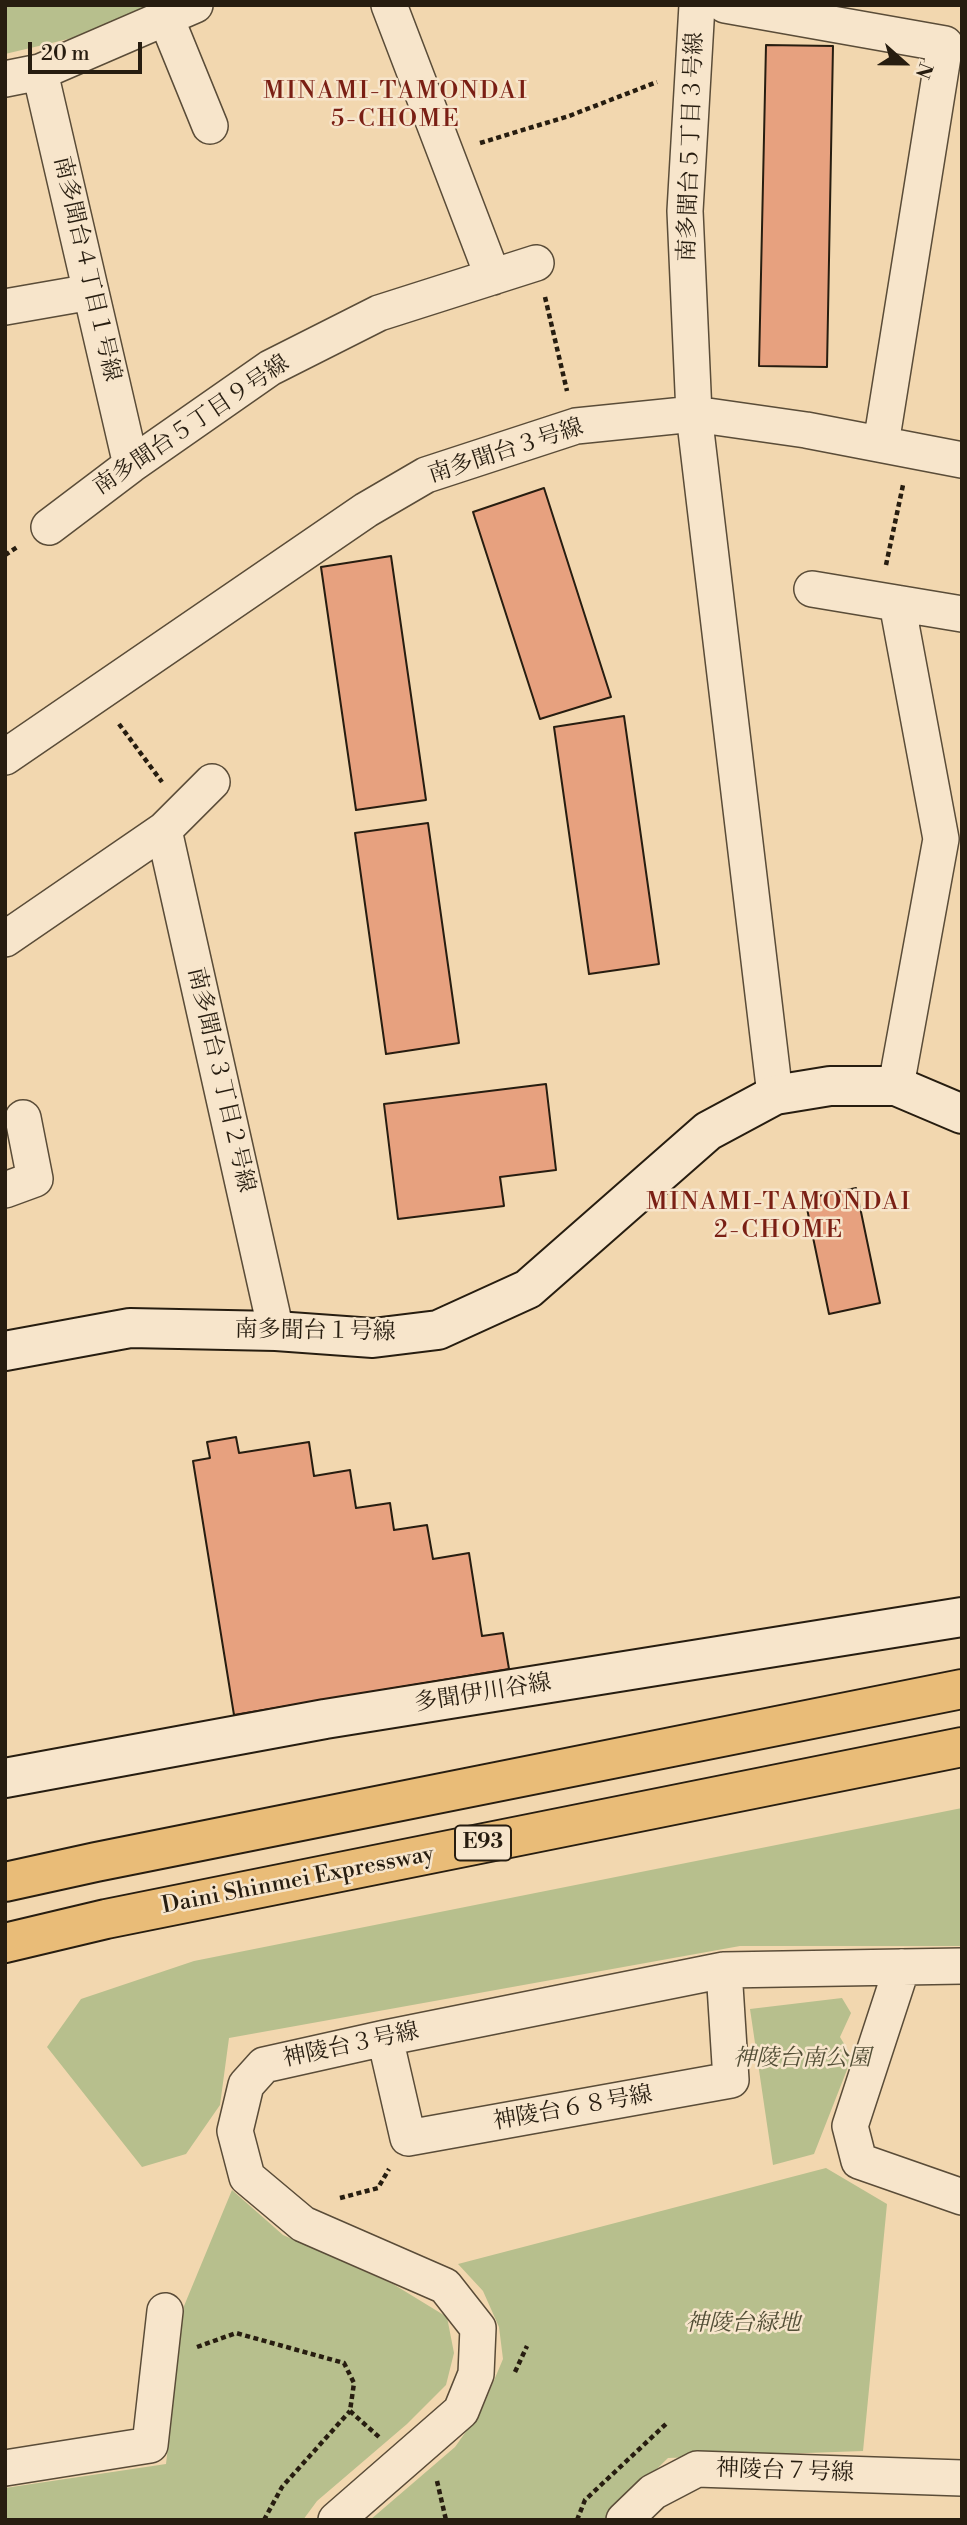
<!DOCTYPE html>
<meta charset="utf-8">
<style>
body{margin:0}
#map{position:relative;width:967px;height:2525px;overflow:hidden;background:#f2d7af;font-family:"Libre Bodoni",serif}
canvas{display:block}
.frame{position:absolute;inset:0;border:7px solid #271d10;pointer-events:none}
.north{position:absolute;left:869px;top:28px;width:70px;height:70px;-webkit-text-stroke:5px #f7e5cb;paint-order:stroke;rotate:111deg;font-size:19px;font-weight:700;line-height:28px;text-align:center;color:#271d10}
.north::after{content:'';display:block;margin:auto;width:24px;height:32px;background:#271d10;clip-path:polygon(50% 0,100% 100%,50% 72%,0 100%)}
.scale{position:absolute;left:28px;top:42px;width:114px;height:32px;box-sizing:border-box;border:4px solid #271d10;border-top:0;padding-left:9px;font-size:21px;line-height:24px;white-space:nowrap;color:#271d10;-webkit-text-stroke:5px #f7e5cb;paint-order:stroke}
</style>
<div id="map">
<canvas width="967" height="2525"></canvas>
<div class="frame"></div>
<div class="north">N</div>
<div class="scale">20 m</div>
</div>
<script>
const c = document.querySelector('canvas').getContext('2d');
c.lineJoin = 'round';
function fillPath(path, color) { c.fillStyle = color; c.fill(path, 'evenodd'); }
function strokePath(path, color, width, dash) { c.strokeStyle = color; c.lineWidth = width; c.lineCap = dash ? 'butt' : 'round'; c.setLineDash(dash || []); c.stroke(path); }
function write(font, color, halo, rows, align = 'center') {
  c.font = font + ' "Libre Bodoni","Noto Serif JP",serif'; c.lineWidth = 5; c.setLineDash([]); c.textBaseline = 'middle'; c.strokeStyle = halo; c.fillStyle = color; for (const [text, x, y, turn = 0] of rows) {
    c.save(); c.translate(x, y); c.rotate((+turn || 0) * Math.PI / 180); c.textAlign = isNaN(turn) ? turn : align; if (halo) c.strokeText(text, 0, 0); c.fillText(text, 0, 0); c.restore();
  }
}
fillPath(new Path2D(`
 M5,5H174L140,22L5,54Z
 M962,1808V1946H740L229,2038L220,2105L186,2154L142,2167L47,2047L81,1999L194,1961Z
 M842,1998L851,2013L840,2037L852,2057L814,2154L773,2165L750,2009Z
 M826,2168L887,2204L863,2451L668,2458L605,2520H370L455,2447L482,2409L503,2359L499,2327L483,2291L458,2264Z
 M232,2190L283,2235L393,2284L447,2317L454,2353L446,2385L407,2424L317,2501L303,2520H5V2488L166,2464L184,2306Z`), '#b7bf8d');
const building = new Path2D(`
 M766,45L833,46L827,367L759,366Z
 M544,488L611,697L540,719L473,512Z
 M391,556L426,800L356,810L321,567Z
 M624,716L659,964L589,974L554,727Z
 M428,823L459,1043L386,1054L355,833Z
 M546,1084L556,1170L500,1177L504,1206L398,1219L384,1104Z
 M856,1188L880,1303L829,1314L805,1199Z
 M236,1437L239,1453L309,1442L314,1476L350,1470L356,1508L390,1503L394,1530L427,1525L433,1559L469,1553L482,1636L503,1633L509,1669L234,1715L193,1461L210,1458L207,1442Z`);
fillPath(building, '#e7a17f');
strokePath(building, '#271d10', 2);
const street = new Path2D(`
 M389,5L493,277
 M697,5L685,211L694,414L775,1095
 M725,5L945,44L881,444
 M166,18L210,126
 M40,72L131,465
 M5,79L40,72L195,5
 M5,307L91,292
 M49,527L131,465L270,368L379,313L536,263
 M812,589L962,614
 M5,757L366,510L426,475L576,426L694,414L806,430L962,460
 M164,830L276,1331
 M5,939L164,830L212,782
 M896,1086L941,839L897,603
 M5,1190L35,1179L23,1118
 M902,1967L850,2126L859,2161L962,2197
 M385,2038L408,2138L731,2080L724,1970
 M5,2468L150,2445L165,2311
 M336,2520L461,2411L476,2374L478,2328L445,2286L303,2224L247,2177L235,2131L246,2085L264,2065L385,2038L724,1970L962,1966
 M624,2520L653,2492L697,2469L962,2478`);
const secondary = new Path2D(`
 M5,1351L130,1328L276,1331L373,1338L438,1330L528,1289L708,1131L775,1095L830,1086H896L962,1114
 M5,1778L325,1719L962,1617`);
const highway = new Path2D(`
 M5,1882L96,1862L962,1689
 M5,1943L106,1919L962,1747`);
strokePath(street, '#5a4c38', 38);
strokePath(secondary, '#271d10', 42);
strokePath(highway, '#271d10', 42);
strokePath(new Path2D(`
 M480,143L569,116L657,82
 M545,297L567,391
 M5,555L19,546
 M886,565L903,485
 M119,724L162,782
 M340,2198L378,2188L389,2169
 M197,2347L236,2333L344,2363L354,2383L350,2411L379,2437
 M515,2372L527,2346
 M437,2481L446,2520
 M264,2520L282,2487L350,2411
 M577,2520L585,2500L667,2423`), '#271d10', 4.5, [5, 3.5]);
strokePath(street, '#f7e5cb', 35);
strokePath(secondary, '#f7e5cb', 38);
strokePath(highway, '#e9bc78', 38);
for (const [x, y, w] of [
 [483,1843,56]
]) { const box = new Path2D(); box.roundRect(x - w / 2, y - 17.5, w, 35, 5); c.fillStyle = '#f7e5cb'; c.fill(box); strokePath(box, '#271d10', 2); }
write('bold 21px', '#271d10', null, [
 ["E93",483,1843]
]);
write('23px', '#271d10', '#f7e5cb', [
 ["南多聞台５丁目３号線",692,147,-88],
 ["南多聞台４丁目１号線",86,269,77],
 ["南多聞台５丁目９号線",192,426,-34],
 ["南多聞台３号線",506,452,-18],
 ["南多聞台３丁目２号線",220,1080,77],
 ["南多聞台１号線",315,1332,1],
 ["多聞伊川谷線",483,1694,-9],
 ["Daini Shinmei Expressway",298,1881,-11],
 ["神陵台３号線",351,2046,-12],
 ["神陵台６８号線",573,2109,-10],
 ["神陵台７号線",785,2472,2]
]);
write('italic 23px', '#524e36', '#f7e5cb', [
 ["神陵台南公園",802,2059],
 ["神陵台緑地",743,2324]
]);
c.letterSpacing = '2px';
write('24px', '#7a1f14', '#f7e5cb', [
 ["MINAMI-TAMONDAI",396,92],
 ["5-CHOME",396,120],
 ["MINAMI-TAMONDAI",779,1203],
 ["2-CHOME",779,1231]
]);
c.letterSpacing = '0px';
</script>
